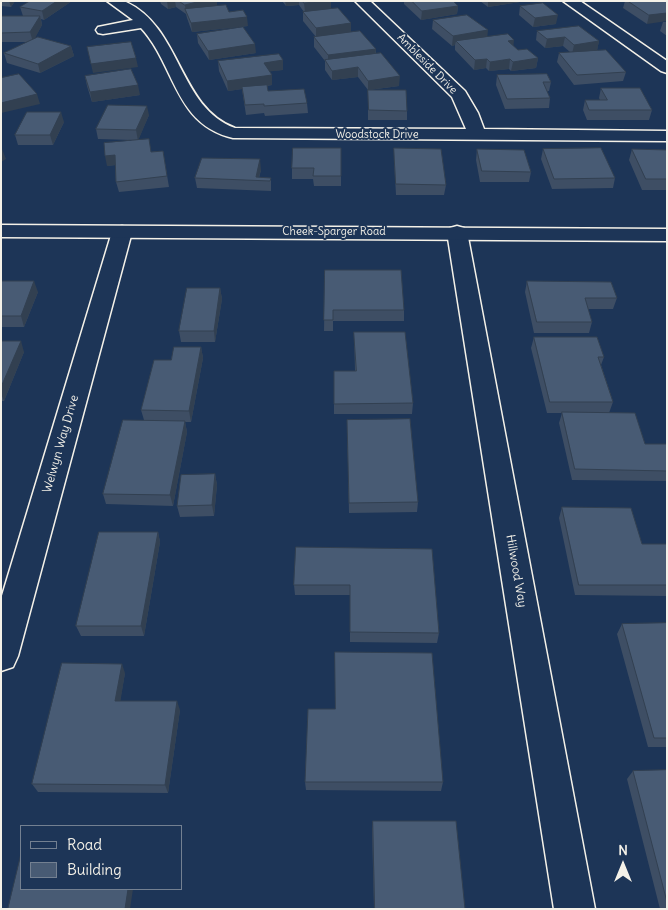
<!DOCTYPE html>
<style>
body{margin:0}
#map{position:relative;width:668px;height:910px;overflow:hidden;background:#1d3557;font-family:Delius,sans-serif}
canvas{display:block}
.frame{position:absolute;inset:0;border:2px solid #f4f1e8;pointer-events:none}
.legend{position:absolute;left:20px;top:825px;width:162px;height:65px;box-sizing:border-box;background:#1d3557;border:1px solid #738091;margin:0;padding:6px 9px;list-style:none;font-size:15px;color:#f4f1e8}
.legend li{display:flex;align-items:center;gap:10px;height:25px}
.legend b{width:25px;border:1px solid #738091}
.north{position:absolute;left:598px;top:840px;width:50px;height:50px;-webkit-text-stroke:4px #1d3557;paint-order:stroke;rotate:0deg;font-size:14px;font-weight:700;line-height:20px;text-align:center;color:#f4f1e8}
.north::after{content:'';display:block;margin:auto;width:18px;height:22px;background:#f4f1e8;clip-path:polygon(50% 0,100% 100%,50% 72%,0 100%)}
</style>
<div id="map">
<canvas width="668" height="910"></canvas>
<div class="frame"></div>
<ul class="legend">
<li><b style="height:6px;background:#1d3557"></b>Road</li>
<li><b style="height:14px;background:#485b74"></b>Building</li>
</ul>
<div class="north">N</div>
</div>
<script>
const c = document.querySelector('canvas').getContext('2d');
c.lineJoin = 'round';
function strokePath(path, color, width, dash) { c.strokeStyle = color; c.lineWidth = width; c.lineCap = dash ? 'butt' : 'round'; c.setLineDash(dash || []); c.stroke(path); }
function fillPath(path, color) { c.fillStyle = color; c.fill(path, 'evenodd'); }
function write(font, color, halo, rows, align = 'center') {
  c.font = font + ' Delius,sans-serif'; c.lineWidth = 4; c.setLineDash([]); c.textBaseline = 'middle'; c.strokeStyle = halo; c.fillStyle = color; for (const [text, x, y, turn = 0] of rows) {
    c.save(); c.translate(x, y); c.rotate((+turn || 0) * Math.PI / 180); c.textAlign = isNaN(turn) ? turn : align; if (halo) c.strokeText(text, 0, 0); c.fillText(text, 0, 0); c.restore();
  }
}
const minor = new Path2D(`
 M107,1C113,1 121,0 126,2C181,27 179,108 235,128L466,129L452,97L355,1H370L465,91L478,113L484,129L667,131V141L233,138C174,124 176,66 141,28L103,34L98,33L96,30L98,27L133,20Z
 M563,1H580L667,61V73L661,71Z
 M122,226L129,228L132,232L18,656L13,667L1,671V599L112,232L115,228Z
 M457,226L464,228L467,232L595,909H554L447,232L450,228Z`);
const secondary = new Path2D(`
 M1,225L667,229V241L1,237Z`);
strokePath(minor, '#f4f1e8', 3);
strokePath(secondary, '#f4f1e8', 3);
fillPath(minor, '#1d3557');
fillPath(secondary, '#1d3557');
fillPath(new Path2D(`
 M1,1H15L11,7L1,6Z
 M30,1H72L44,20L41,19L42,25L34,39L71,46L74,56L40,73L7,63L4,53L28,42H1V16H23L20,7Z
 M160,1H217V6L229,12L248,26L192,32L187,18L186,14L176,7L168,9L161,4Z
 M282,1H331V8L351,32L376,49V53L399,86L369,90L407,111V120H368V90L358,77L332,80L325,70V61L314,47V37H316L303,21V12H304L299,5L286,6Z
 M404,1H453L458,6L457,14L421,20L404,4Z
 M480,1H526L488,7Z
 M625,1H667L647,24L623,8Z
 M520,6L556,24L533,27L519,15Z
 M433,20L488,37L513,46L518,50L538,58L536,68L511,71L509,69L489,71L486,68L474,70L455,50V45L452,46L432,29Z
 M663,22H667V36L660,31Z
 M537,31L599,41L597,50L626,72L623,81L574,85L557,62L559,53L570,52L563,46L545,48L536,40Z
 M197,34L256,53L209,60L198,43Z
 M283,60V70L269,71L272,85L267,86L268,91L307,103L308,113L265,116L264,113L246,115L242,89L228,91L219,71L218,61Z
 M497,75L551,82L549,91H547L550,98L549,108L505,109L496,85Z
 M85,76L140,95L92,102L87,86Z
 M601,88L652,110L649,120H587L583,110L585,100H600L599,98Z
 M149,115L138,140L151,152L163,151L169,187L119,192L116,182L115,165L107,166L132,140L98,139L96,129Z
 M64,122L53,145H18L15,135Z
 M341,148V186H314L313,179H292V168Z
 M394,148L446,185L444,195H396L394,159Z
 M477,149L531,172L529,182H480L476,160Z
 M543,149L615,178L613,188L552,189L541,159Z
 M632,149L667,150V190H642L629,160Z
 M261,170L259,178H271V191L197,188L195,178Z
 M325,270L404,310V321H333V331H324Z
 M1,281L38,292L24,327H1Z
 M527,281L617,298L613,309H588L592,322L589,333H534L525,292Z
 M220,288L222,299L215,342H181L179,331Z
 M354,332L413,403L412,414H334V371H355Z
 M534,337L604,357L601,365L613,402L609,413L645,444H667V481L572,480L559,423L562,413H547L531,348Z
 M1,341L24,352L4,401H1Z
 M201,347L203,358L191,422H185L187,432L173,506L106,504L103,494L144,420L141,410L171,360Z
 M347,420L418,502L417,512L349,513Z
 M215,474L217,485L214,516L180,517L177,506Z
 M562,507L642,544H667V596L575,595L559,518Z
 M158,532L160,542L144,636H81L76,626Z
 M296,547L439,633L437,643L350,642V595H295L294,585Z
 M667,623V747H648L617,634L622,624Z
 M125,673L120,701L180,710L168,793L38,792L32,784Z
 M667,770V909H660L627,779L633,771Z
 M305,782H443L441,791L306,790Z
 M373,821L465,909H374L372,829Z`), '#3e4e64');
fillPath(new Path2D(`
 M9,1H15L11,7Z
 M57,1H72L44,20L42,11Z
 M167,1H175L176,7L168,9Z
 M201,1H217V7L185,9L186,14L185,5Z
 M285,1H299V5L286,6Z
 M325,1H331V9L305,12L304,3Z
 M488,1H526L488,7Z
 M458,6L457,14L421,20L422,11Z
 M667,13V21L647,24L649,15Z
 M558,15L556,24L533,27L535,18Z
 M40,16L42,25L33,42L30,32Z
 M247,17L248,26L192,32L191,23Z
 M351,23V32L316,37V28Z
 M488,30L487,40L456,41L455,45L452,46L453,36Z
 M565,37L563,46L545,48L547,39Z
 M514,40L513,50L508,41Z
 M599,41L597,51L572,54L574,45Z
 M255,44L256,53L209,60L208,51Z
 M71,46L74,56L40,73L38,64Z
 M376,49L375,58L328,65V55Z
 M136,58L138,67L93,73L91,64Z
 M538,58L536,68L511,71L513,62Z
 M487,59L486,68L474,70L475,60Z
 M510,59L509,69L489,71L490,62Z
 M283,60V70L265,72L264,63Z
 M358,67V77L332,80V71Z
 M272,75V85L228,91L227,81Z
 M400,76L399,86L368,90V81Z
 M138,85L140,95L92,102L90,92Z
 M37,94L40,104L1,113V103Z
 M147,106L149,115L138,141L136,130Z
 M61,112L64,122L53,145L50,135Z
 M2,149L6,159L1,162V150Z
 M115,155L117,165L107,166L105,156Z
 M260,159L261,170L258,180L256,177Z
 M34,281L38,292L24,327L21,316Z
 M220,288L222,299L215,342L214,331Z
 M21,341L24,352L4,401L1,394V387Z
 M201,347L203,358L191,422L189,411Z
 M185,421L187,432L173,506L170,495Z
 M215,474L217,485L214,516L212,505Z
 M158,532L160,542L144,636L141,626Z
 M122,664L125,673L119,710L115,701Z
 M177,701L180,710L168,793L165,785Z
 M128,889H133L130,909H125Z`), '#324051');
const building = new Path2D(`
 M30,1H57L42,11L20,7Z
 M179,1H201L185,5Z
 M303,1H325L304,3Z
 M412,1H453L458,6L422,11Z
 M628,1H667V13L649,15Z
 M543,3L558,15L535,18L520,6Z
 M226,5L229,12L243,10L247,17L191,23L185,9Z
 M338,8L351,23L316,28L303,12Z
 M467,15L488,30L453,36L433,20Z
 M1,16H40L30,32L1,33Z
 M579,26L599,41L574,45L565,37L547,39L537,31Z
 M243,27L255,44L208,51L197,34Z
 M360,31L376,49L328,55L314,37Z
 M508,34L514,40L508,41L518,50L527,49L538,58L513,62L510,59L490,62L487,59L475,60L456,41Z
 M38,37L71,46L38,64L4,53Z
 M131,42L136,58L91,64L87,47Z
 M606,50L626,72L577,75L559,53Z
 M381,53L400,76L368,81L358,67L332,71L325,60Z
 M279,54L283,60L264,63L272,75L227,81L218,61Z
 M131,69L138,85L90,92L85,76Z
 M19,74L37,94L1,103V78Z
 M547,74L551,82H543L550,98L507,99L497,75Z
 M267,85L268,91L304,89L307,103L264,106V104L245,105L242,87Z
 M601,88H640L652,110H589L585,100H607Z
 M368,90H406L407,111L369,110Z
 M108,105L147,106L136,130L96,129Z
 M27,112H61L50,135H15Z
 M149,139L151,152L163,151L167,176L116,182L115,155L105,156L104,143Z
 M293,148H341V176H313L314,168H292Z
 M394,148L441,149L446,185L396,184Z
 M601,148L615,178L554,179L543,149Z
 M477,149L524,150L531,172L482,171Z
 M632,149L667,150V179H646Z
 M202,158L260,159L256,177L271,178L270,181L195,178Z
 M325,270H401L404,310H333V320H324Z
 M1,281H34L21,316H1Z
 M527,281L611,282L617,298H585L592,322H537Z
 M187,288H220L214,331H179Z
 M354,332H405L413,403L334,404V371H356Z
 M534,337H597L604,357H598L613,402H550Z
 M1,341H21L1,387Z
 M174,347H201L189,411L141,410L154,360H171Z
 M562,412L635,413L645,444H667V471L575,469Z
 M410,419L418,502L349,503L347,420Z
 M123,420L185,421L170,495L103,494Z
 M215,474L212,505L177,506L181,475Z
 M562,507L631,508L642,544H667V585H579Z
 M99,532H158L141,626H76Z
 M296,547L432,549L439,633L350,632V585H294Z
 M667,623V738H654L622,624Z
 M335,652L432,653L443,782H305L308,709H335Z
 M62,663L122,664L115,701H177L165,785L32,784Z
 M667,770V902L633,771Z
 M373,821H456L465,909H375Z
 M21,854V889H128L125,909H8Z`);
fillPath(building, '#485b74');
strokePath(building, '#324051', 1);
write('11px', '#f4f1e8', '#1d3557', [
 ["Ambleside Drive",427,64,45],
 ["Woodstock Drive",377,135],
 ["Cheek-Sparger Road",334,232]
]);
write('12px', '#f4f1e8', '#1d3557', [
 ["Welwyn Way Drive",61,444,-74],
 ["Hillwood Way",516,571,80]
]);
</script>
